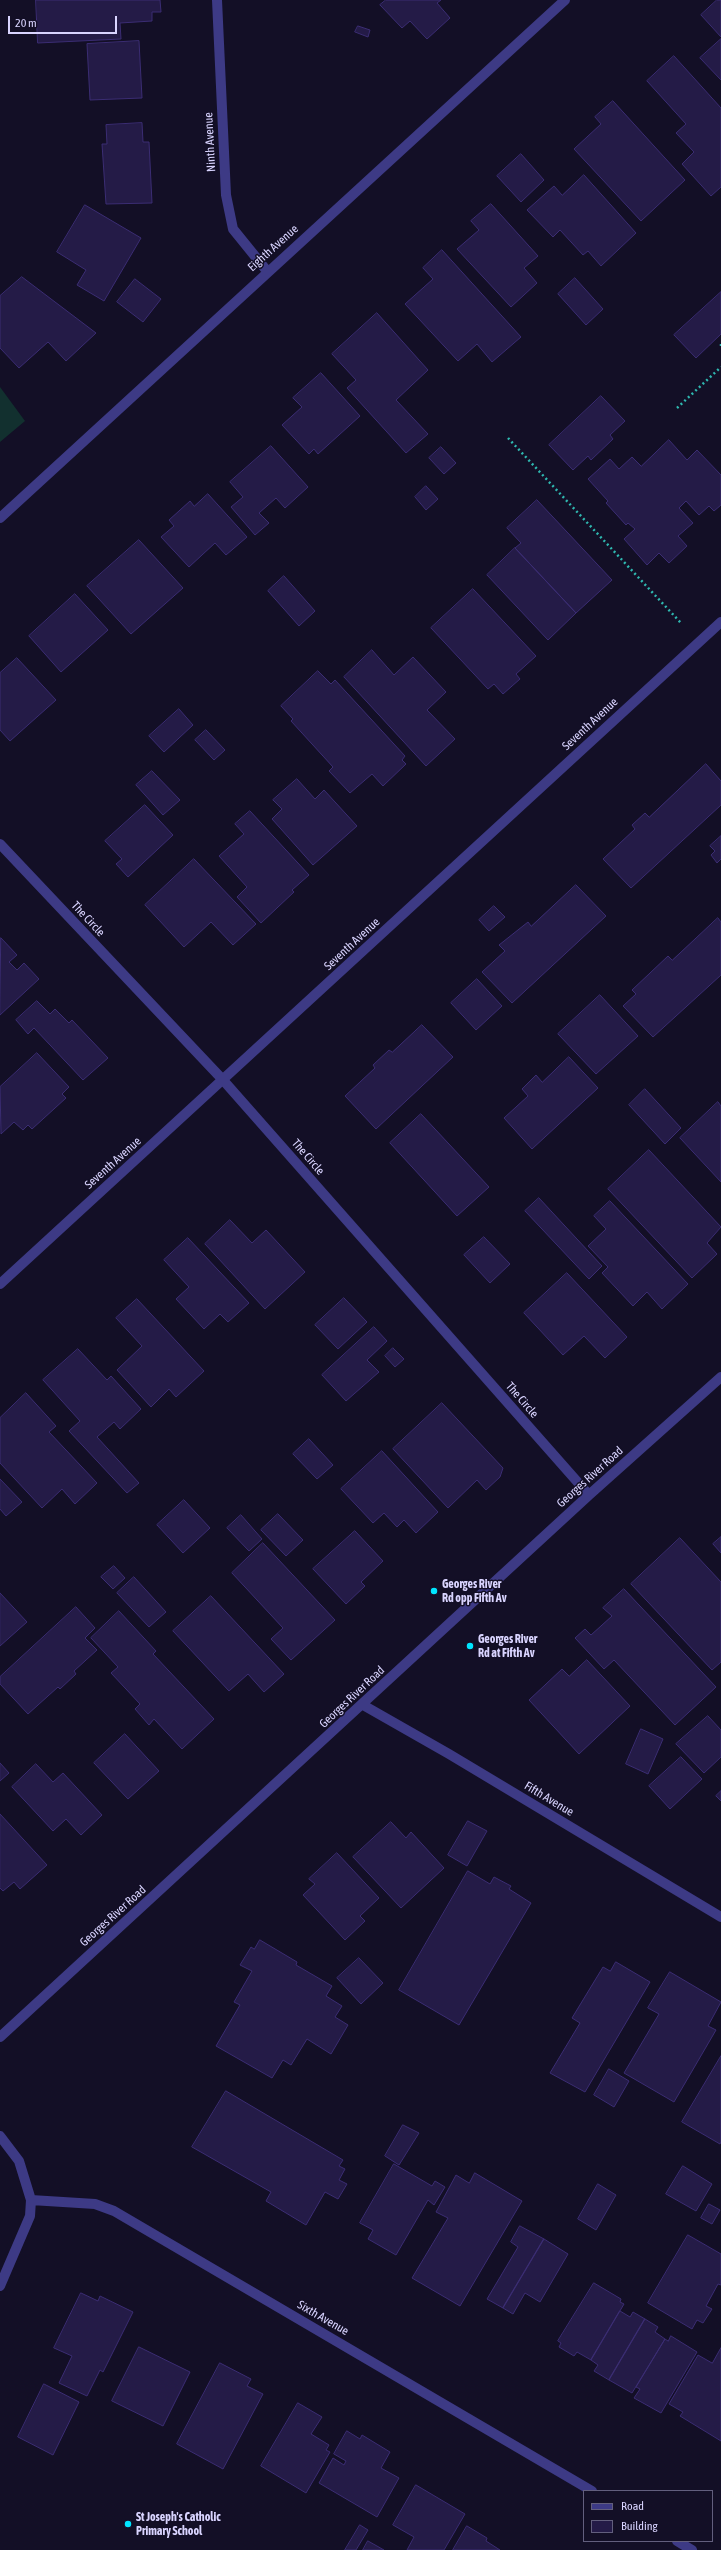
<!DOCTYPE html>
<style>
body{margin:0}
#map{position:relative;width:721px;height:2550px;overflow:hidden;background:#130f26;font-family:"Asap Condensed",sans-serif}
canvas{display:block}
.legend{position:absolute;left:583px;top:2490px;width:130px;height:52px;box-sizing:border-box;background:#130f26;border:1px solid #625e7d;margin:0;padding:5px 7px;list-style:none;font-size:12px;color:#d9d4ff}
.legend li{display:flex;align-items:center;gap:8px;height:20px}
.legend b{width:20px;border:1px solid #625e7d}
.scale{position:absolute;left:8px;top:16px;width:109px;height:18px;box-sizing:border-box;border:2px solid #d9d4ff;border-top:0;padding-left:5px;font-size:12px;line-height:14px;white-space:nowrap;color:#d9d4ff;-webkit-text-stroke:3px #130f26;paint-order:stroke}
</style>
<div id="map">
<canvas width="721" height="2550"></canvas>
<ul class="legend">
<li><b style="height:5px;background:#3d3a85"></b>Road</li>
<li><b style="height:11px;background:#241b47"></b>Building</li>
</ul>
<div class="scale">20 m</div>
</div>
<script>
const c = document.querySelector('canvas').getContext('2d');
c.lineJoin = 'round';
function fillPath(path, color) { c.fillStyle = color; c.fill(path, 'evenodd'); }
function strokePath(path, color, width, dash) { c.strokeStyle = color; c.lineWidth = width; c.lineCap = dash ? 'butt' : 'round'; c.setLineDash(dash || []); c.stroke(path); }
function write(font, color, halo, rows, align = 'center') {
  c.font = font + ' "Asap Condensed",sans-serif'; c.lineWidth = 3; c.setLineDash([]); c.textBaseline = 'middle'; c.strokeStyle = halo; c.fillStyle = color; for (const [text, x, y, turn = 0] of rows) {
    c.save(); c.translate(x, y); c.rotate((+turn || 0) * Math.PI / 180); c.textAlign = isNaN(turn) ? turn : align; if (halo) c.strokeText(text, 0, 0); c.fillText(text, 0, 0); c.restore();
  }
}
fillPath(new Path2D(`
 M0,387L25,421L0,442Z`), '#12302f');
const building = new Path2D(`
 M36,0H160L161,12H152V21L120,23L121,39L38,43Z
 M386,0H441L437,3L450,18L427,39L410,21L402,28L380,5Z
 M717,0H721V37L701,15Z
 M358,26L370,30L368,37L355,32Z
 M721,39V80L700,58Z
 M139,41L142,98L90,100L87,44Z
 M674,56L721,108V187L711,196L682,164L694,152L676,133L686,124L647,81Z
 M613,101L685,180L641,221L574,149L601,124L595,117Z
 M142,123L143,142H149L152,203L106,204L102,144H107L106,125Z
 M521,154L544,180L521,202L497,176Z
 M584,175L636,233L601,266L588,251L583,255L560,230L553,237L527,210L554,186L562,195Z
 M491,204L538,256L524,268L537,283L511,307L457,249L479,230L471,221Z
 M85,205L141,238L104,301L77,285L86,270L57,252Z
 M442,250L521,337L492,362L477,344L458,361L405,304L433,279L423,268Z
 M22,277L96,333L66,361L48,342L19,368L0,348V296Z
 M575,278L603,309L586,325L558,294Z
 M135,279L161,299L143,322L117,302Z
 M721,292V334L696,358L674,335Z
 M377,313L428,370L396,400L428,434L406,453L347,388L356,380L332,354Z
 M321,373L360,416L318,454L314,449L309,454L282,425L302,407L293,398Z
 M601,396L625,421L610,435L613,439L591,460L588,456L573,470L549,445Z
 M669,440L687,460L697,450L721,475V505L714,511L709,506L699,515L686,501L679,508L693,523L678,536L687,546L669,563L659,553L647,565L624,539L635,529L628,523L626,525L606,503L608,501L588,479L610,459L619,469L632,457L641,466Z
 M271,446L308,487L285,508L276,498L259,513L269,523L255,535L231,507L243,497L230,482Z
 M441,447L456,463L444,474L429,458Z
 M426,486L438,499L426,510L415,497Z
 M208,494L247,537L226,555L215,543L189,567L161,537L174,526L169,520L190,501L194,506Z
 M537,500L612,580L576,613L515,548L521,543L507,528Z
 M139,540L183,588L131,634L87,586Z
 M515,548L576,613L548,640L487,575Z
 M284,576L315,611L299,626L268,591Z
 M473,589L536,656L516,674L520,679L503,694L494,684L488,689L431,628Z
 M75,594L108,630L61,672L29,636Z
 M372,650L394,675L413,657L446,692L427,710L455,739L426,766L344,677Z
 M17,658L56,700L10,741L0,730V673Z
 M318,671L331,684L335,680L405,756L402,760L406,764L383,786L372,774L350,793L329,771L333,767L291,721L293,719L281,706Z
 M179,709L193,725L164,752L149,736Z
 M206,730L225,750L214,760L195,740Z
 M706,764L721,781V805L631,888L603,859L635,829L632,825L645,813L649,817Z
 M152,771L180,800L163,815L136,785Z
 M297,779L315,799L324,790L357,826L313,865L272,819L282,809L273,800Z
 M145,805L173,835L128,877L116,864L122,859L105,841Z
 M250,811L309,875L292,890L294,892L261,923L237,897L247,887L219,856L244,834L235,824Z
 M721,836V859L717,863L711,855L715,851L710,846Z
 M194,859L256,924L233,945L211,922L184,947L145,905Z
 M576,885L606,916L512,1003L482,972L505,951L499,945L528,922L531,926Z
 M494,906L505,917L489,931L479,920Z
 M718,918L721,922V975L653,1037L623,1006L636,994L632,990L668,956L672,960Z
 M1,938L17,955L9,962L17,970L24,963L39,979L0,1015Z
 M477,979L502,1006L476,1030L451,1003Z
 M600,995L638,1036L596,1074L558,1034Z
 M37,1001L50,1014L55,1009L69,1023L72,1020L108,1058L83,1080L34,1028L28,1034L16,1020Z
 M422,1025L453,1057L376,1129L345,1096L375,1068L373,1065L389,1050L392,1052Z
 M37,1053L69,1087L62,1094L66,1098L32,1129L28,1125L23,1130L14,1122L1,1134L0,1087Z
 M569,1057L598,1088L532,1149L504,1118L528,1096L522,1089L536,1075L542,1082Z
 M645,1089L681,1128L665,1144L629,1105Z
 M718,1102L721,1106V1182L680,1138Z
 M421,1114L489,1187L457,1216L390,1143Z
 M649,1150L721,1227L707,1243L717,1254L692,1278L608,1189Z
 M539,1198L602,1266L589,1279L525,1211Z
 M610,1201L688,1284L662,1309L647,1292L633,1306L602,1273L608,1267L588,1246L606,1229L594,1216Z
 M230,1220L252,1243L266,1230L305,1272L265,1309L205,1244Z
 M484,1237L510,1264L490,1283L464,1255Z
 M188,1238L249,1303L228,1322L220,1314L204,1329L176,1299L189,1287L164,1260Z
 M567,1273L627,1337L605,1358L584,1336L563,1355L524,1313Z
 M344,1298L367,1322L338,1349L315,1325Z
 M137,1299L204,1371L176,1397L169,1389L151,1407L117,1370L142,1346L116,1318Z
 M374,1327L387,1341L367,1360L379,1372L346,1401L322,1375Z
 M393,1348L404,1359L395,1367L385,1356Z
 M78,1349L107,1380L111,1376L141,1409L120,1429L114,1422L97,1437L139,1483L127,1493L69,1431L80,1421L43,1380Z
 M26,1393L56,1426L49,1432L97,1483L75,1504L62,1489L42,1508L0,1463V1418Z
 M442,1403L503,1468L500,1477L486,1490L477,1480L448,1508L393,1449Z
 M309,1439L333,1465L317,1479L293,1454Z
 M382,1451L438,1512L416,1533L404,1520L397,1527L384,1513L373,1523L341,1489Z
 M0,1479L22,1502L6,1516L0,1509Z
 M184,1500L210,1528L183,1553L157,1525Z
 M278,1514L303,1540L286,1556L261,1530Z
 M241,1515L262,1539L249,1551L227,1528Z
 M355,1531L383,1561L361,1582L365,1586L346,1604L313,1569Z
 M721,1537V1553L713,1544Z
 M680,1538L721,1582V1662L712,1670L631,1584Z
 M263,1543L335,1620L291,1660L271,1639L283,1628L232,1573Z
 M114,1566L125,1578L113,1589L101,1577Z
 M134,1577L166,1612L149,1627L117,1593Z
 M624,1589L716,1687L675,1725L614,1660L604,1669L575,1638L585,1629L591,1635L612,1616L603,1608Z
 M0,1593L27,1622L0,1646Z
 M211,1596L284,1674L264,1692L248,1674L229,1691L173,1631Z
 M76,1607L95,1628L85,1638L97,1650L74,1671L76,1674L60,1689L58,1687L28,1714L0,1684V1677Z
 M119,1611L156,1651L153,1654L214,1719L182,1749L154,1719L149,1725L135,1709L140,1704L111,1673L118,1667L91,1638Z
 M587,1660L630,1706L579,1754L529,1700L562,1669L569,1676Z
 M708,1716L721,1730V1757L704,1773L676,1744Z
 M641,1729L663,1739L648,1774L626,1764Z
 M125,1734L159,1771L128,1799L94,1763Z
 M681,1757L702,1779L670,1809L649,1786Z
 M0,1763L9,1773L0,1781Z
 M36,1764L53,1782L63,1773L102,1815L81,1835L66,1819L53,1831L12,1787Z
 M721,1791V1801L716,1796Z
 M0,1814L47,1865L20,1889L14,1882L3,1891L0,1888Z
 M468,1821L487,1831L467,1866L448,1855Z
 M391,1822L406,1838L411,1832L444,1868L401,1908L353,1857Z
 M337,1853L379,1898L360,1916L365,1921L345,1940L303,1895L315,1884L309,1879Z
 M468,1871L490,1884L494,1877L511,1886L509,1889L531,1903L459,2025L399,1990Z
 M260,1940L297,1962L296,1965L332,1986L326,1996L342,2006L335,2017L348,2025L331,2054L307,2039L291,2065L283,2060L272,2078L216,2046L240,2005L234,2002L252,1971L240,1965L251,1947L254,1949Z
 M359,1958L383,1983L361,2004L337,1978Z
 M616,1962L650,1982L585,2092L550,2073L580,2023L572,2018L603,1967L610,1971Z
 M670,1972L721,2002L708,2026L716,2030L674,2102L624,2073L659,2014L648,2008Z
 M721,2056V2142L720,2144L682,2122Z
 M609,2069L629,2081L614,2107L594,2095Z
 M226,2091L343,2160L339,2166L345,2169L339,2180L347,2184L338,2199L325,2192L306,2225L266,2201L271,2192L192,2147Z
 M403,2125L419,2133L399,2165L385,2156Z
 M394,2164L432,2186L435,2181L445,2187L434,2205L428,2200L396,2255L368,2239L373,2230L360,2223Z
 M683,2166L712,2184L696,2211L666,2194Z
 M475,2173L522,2201L460,2306L412,2278L448,2218L436,2212L456,2175L469,2183Z
 M598,2184L616,2195L596,2230L578,2219Z
 M709,2204L720,2210L712,2224L701,2218Z
 M520,2226L544,2239L503,2308L487,2299L518,2247L511,2242Z
 M688,2235L721,2254V2285L718,2284L706,2306L712,2309L703,2323L697,2320L692,2329L648,2303Z
 M544,2239L568,2254L540,2302L525,2293L513,2314L503,2308Z
 M594,2283L621,2299L620,2302L624,2304L591,2360L577,2352L574,2356L559,2347L561,2343L558,2341Z
 M81,2293L98,2301L100,2296L133,2312L103,2372L100,2370L87,2396L59,2383L72,2356L54,2348Z
 M620,2311L630,2317L633,2312L645,2319L609,2380L594,2371L598,2365L591,2360Z
 M645,2319L658,2327L655,2332L665,2339L632,2393L609,2380Z
 M671,2336L697,2352L661,2413L634,2398L640,2389L636,2387L665,2339L668,2341Z
 M139,2347L190,2372L163,2426L112,2401Z
 M721,2348V2441L680,2416L683,2412L669,2404L698,2355L712,2363Z
 M220,2363L251,2379L247,2386L263,2394L223,2469L177,2444Z
 M44,2384L79,2402L53,2455L18,2437Z
 M298,2403L322,2417L311,2434L329,2445L326,2450L330,2452L306,2493L261,2466Z
 M347,2431L360,2439L362,2435L390,2452L381,2468L399,2478L377,2517L319,2483L333,2458L344,2465L346,2461L334,2454Z
 M416,2485L465,2514L444,2550H407L414,2537L393,2525Z
 M360,2525L368,2530L356,2550H345Z
 M467,2526L487,2538L486,2541L500,2550H453Z
 M368,2541L384,2550H363Z`);
fillPath(building, '#241b47');
strokePath(building, '#3b2d73', 1);
strokePath(new Path2D(`
 M721,344V346
 M677,408L721,367
 M508,438L681,623`), '#2fb8b0', 2.5, [2, 3]);
strokePath(new Path2D(`
 M217,0L226,195L233,229L267,271
 M0,518L565,0
 M0,844L223,1080L589,1495
 M0,1284L721,622
 M363,1705L449,1754L721,1917
 M0,2037L589,1495L721,1377
 M0,2136L19,2161L31,2200L30,2216L0,2286
 M31,2200L95,2204L114,2211L592,2491
 M677,2541L692,2550`), '#3d3a85', 10);
for (const [x, y, r, color] of [
 [434,1591,4,"#00e5ff"],
 [470,1646,4,"#00e5ff"],
 [128,2524,4,"#00e5ff"]
]) { const dot = new Path2D(); dot.arc(x, y, r, 0, 2 * Math.PI); c.fillStyle = color; c.fill(dot); strokePath(dot, '#130f26', 1.5); }
write('12px', '#d9d4ff', '#130f26', [
 ["Ninth Avenue",210,142,-93],
 ["Eighth Avenue",273,248,-42],
 ["Seventh Avenue",590,724,-43],
 ["The Circle",88,919,47],
 ["Seventh Avenue",352,944,-43],
 ["The Circle",308,1157,49],
 ["Seventh Avenue",113,1163,-42],
 ["The Circle",522,1400,49],
 ["Georges River Road",590,1477,-42],
 ["Georges River Road",352,1697,-43],
 ["Fifth Avenue",549,1799,31],
 ["Georges River Road",113,1916,-42],
 ["Sixth Avenue",323,2318,30]
]);
write('bold 12px', '#d9d4ff', '#130f26', [
 ["Georges River",442,1584],
 ["Rd opp Fifth Av",442,1598],
 ["Georges River",478,1639],
 ["Rd at Fifth Av",478,1653],
 ["St Joseph's Catholic",136,2517],
 ["Primary School",136,2531]
], 'left');
</script>
